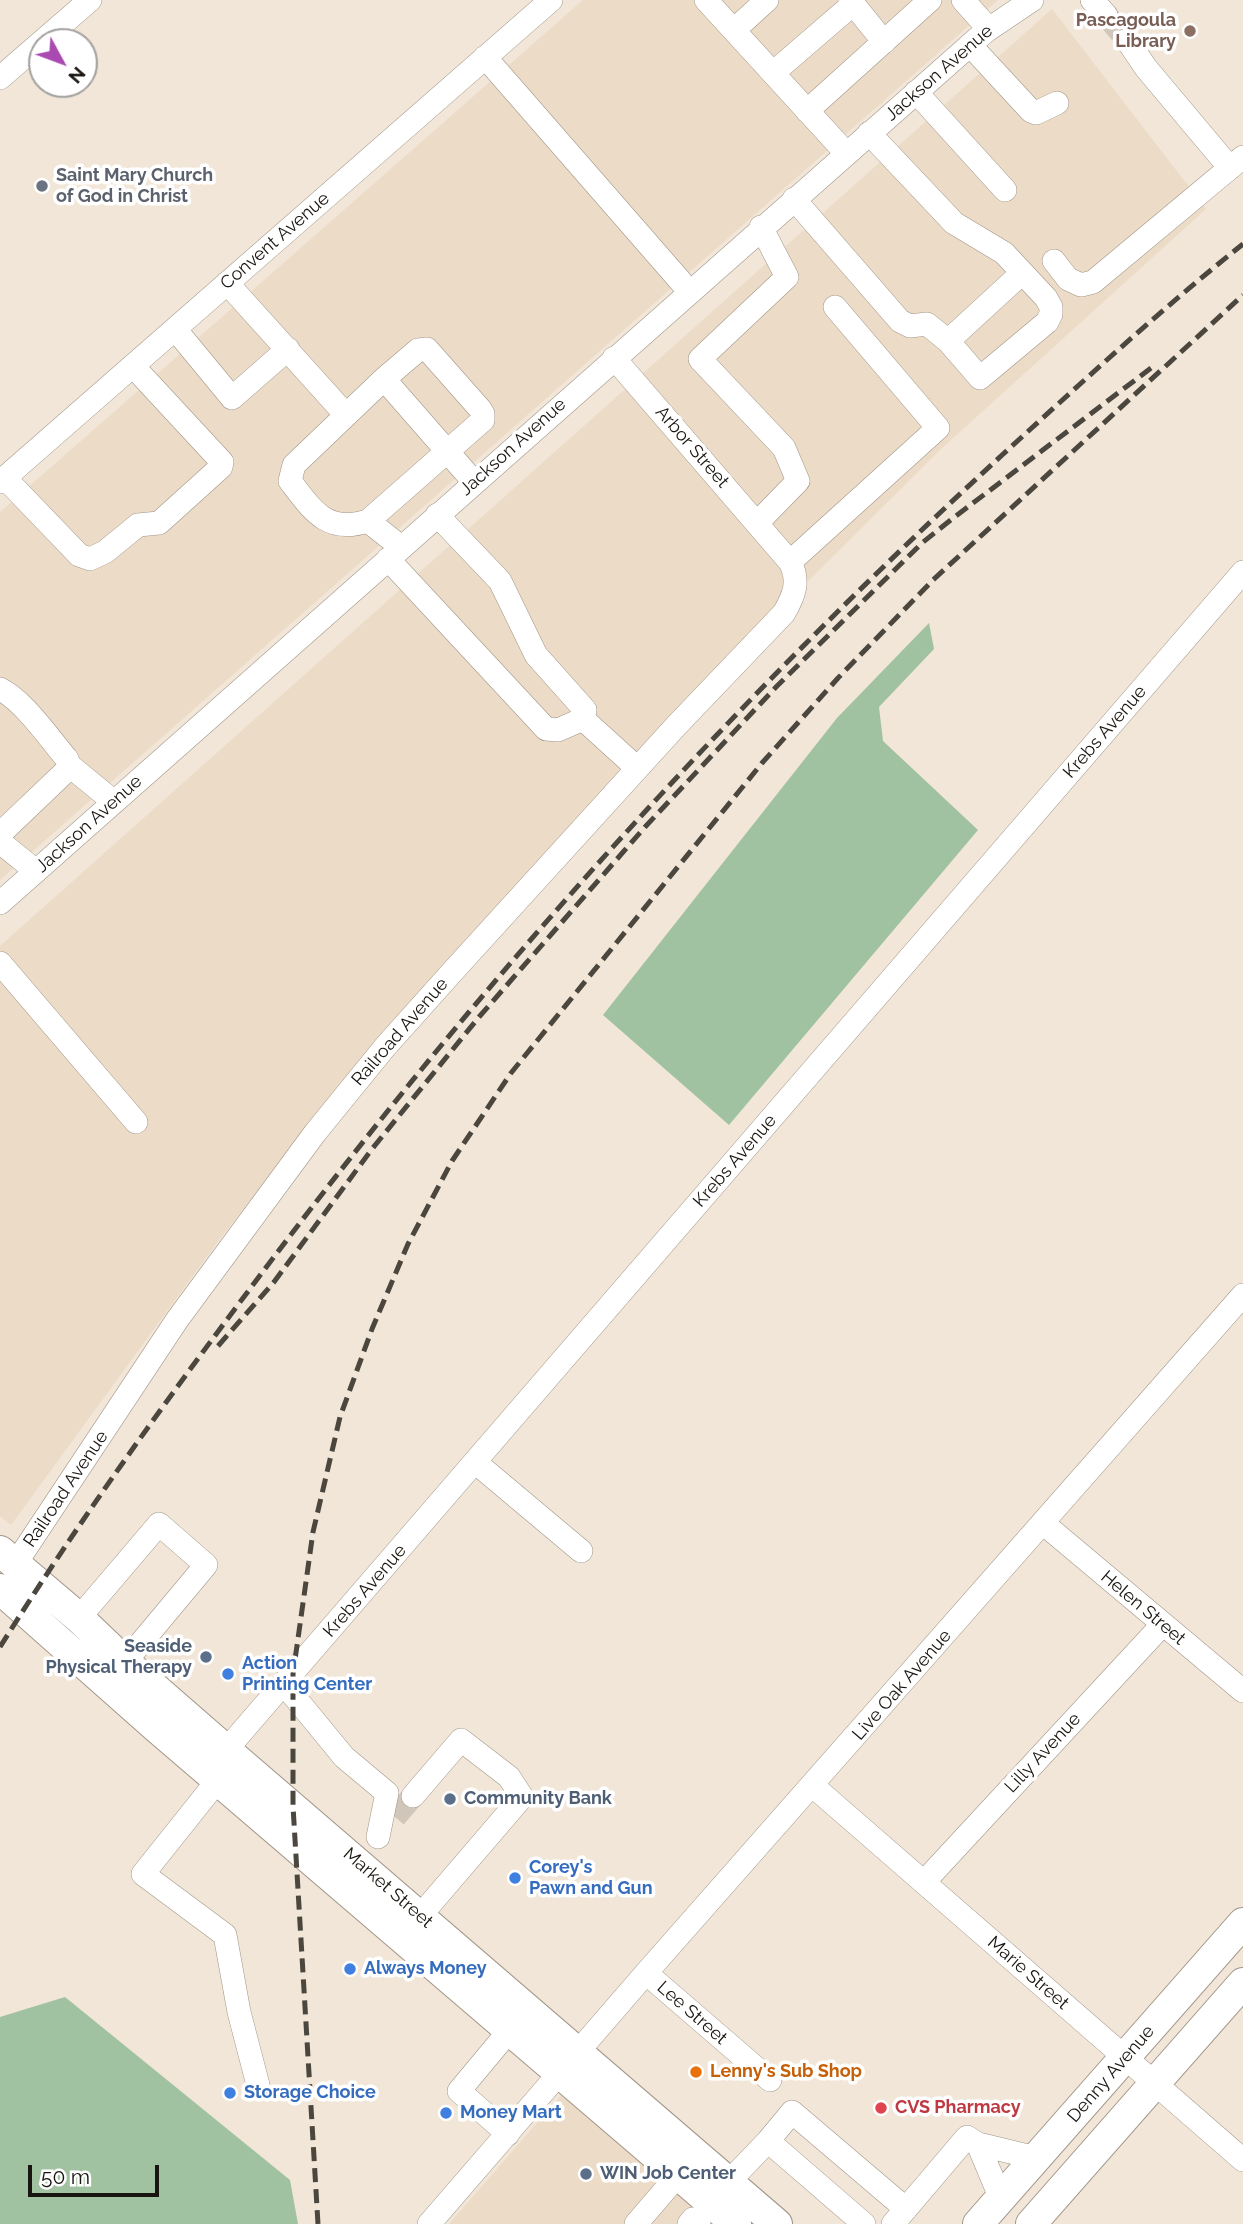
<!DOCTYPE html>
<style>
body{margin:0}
#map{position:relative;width:1243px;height:2224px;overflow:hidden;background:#f1e6d7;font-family:Raleway,sans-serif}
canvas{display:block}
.north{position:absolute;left:28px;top:28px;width:70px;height:70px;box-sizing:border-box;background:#fff;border:2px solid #a3a19f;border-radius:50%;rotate:131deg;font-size:19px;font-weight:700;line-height:28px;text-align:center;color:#18140f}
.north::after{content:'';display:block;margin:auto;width:24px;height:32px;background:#a949b1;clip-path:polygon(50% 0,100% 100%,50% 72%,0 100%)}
.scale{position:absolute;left:28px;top:2165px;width:131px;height:32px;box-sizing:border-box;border:4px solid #18140f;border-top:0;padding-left:9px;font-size:21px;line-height:24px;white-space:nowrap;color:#18140f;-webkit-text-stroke:5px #fff;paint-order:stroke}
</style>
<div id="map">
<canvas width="1243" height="2224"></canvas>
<div class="north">N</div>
<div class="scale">50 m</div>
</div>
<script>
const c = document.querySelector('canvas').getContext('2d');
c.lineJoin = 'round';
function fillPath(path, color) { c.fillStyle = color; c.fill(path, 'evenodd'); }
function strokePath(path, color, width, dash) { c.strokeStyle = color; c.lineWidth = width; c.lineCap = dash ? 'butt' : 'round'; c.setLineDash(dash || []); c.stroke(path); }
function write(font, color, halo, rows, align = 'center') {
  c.font = font + ' Raleway,sans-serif'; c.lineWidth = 7; c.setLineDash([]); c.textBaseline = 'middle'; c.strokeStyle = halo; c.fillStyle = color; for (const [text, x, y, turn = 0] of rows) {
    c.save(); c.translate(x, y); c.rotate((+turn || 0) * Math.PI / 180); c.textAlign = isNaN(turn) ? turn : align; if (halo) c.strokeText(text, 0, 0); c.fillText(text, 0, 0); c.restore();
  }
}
fillPath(new Path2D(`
 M583,0H998L0,880V512Z
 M1052,9L1206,209L941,449L771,618L385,1029L219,1240L11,1525L0,1516V946Z
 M564,2092L714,2224H449Z`), '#ecdbc6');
fillPath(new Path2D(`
 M929,623L934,649L879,707L883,741L978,830L729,1125L603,1015L837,718Z
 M65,1997L290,2180L298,2224H0V2017Z`), '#a0c2a1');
strokePath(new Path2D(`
 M1106,15L1127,40
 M395,1817L413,1796`), '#d0c6b9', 23, [23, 11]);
const minor = new Path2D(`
 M706,0L846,153
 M850,0L884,42
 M963,0L988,28
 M1092,0L1106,15
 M734,30L767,0
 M1127,40L1146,68L1230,168
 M970,45L1031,111L1036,113L1057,103
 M485,57L689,291
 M773,73L853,4
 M0,78L90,0
 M916,92L1005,190
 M807,111L930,0
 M794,199L900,321L910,326L927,324L948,341L980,378L1047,322L1051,314V307L1046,298L1004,253L954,223L869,133
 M1054,261L1068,279L1081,285L1093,282L1243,157
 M227,283L346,415
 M175,329L232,398L288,349
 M948,341L1022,273
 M5,478L79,555L90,559L105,552L138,525L159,523L221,467L222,462L133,366
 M0,482L551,0
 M368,521L483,420V414L480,409L427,349L418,350L384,379
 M758,522L798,481L784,448L700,359L787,277L761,227
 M401,547L368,521C327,534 313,511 290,481L294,465L384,379L474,482
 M388,559L546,729L558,730L583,719L585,710L536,655L500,581L437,515
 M790,562L938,428L835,307
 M0,689C24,701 49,738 67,759L69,765L66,771L0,834
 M583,719L637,768
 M69,765L114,802
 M0,842L36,871
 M0,903L970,45L986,31L1032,0
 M0,963L136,1122
 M475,1462L581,1551
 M1044,1524L1243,1691
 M16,1563L177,1320L315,1133L385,1047L454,970L676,726L784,613C794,596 800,581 790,562L614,358
 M79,1618L159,1524L206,1565L125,1662
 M284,1684L344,1757L387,1793L378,1837
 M226,1750L1243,572
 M218,1780L143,1874L225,1935L239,2012L258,2085
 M813,1786L1243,2160
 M413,1796L461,1740L509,1777L522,1797L420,1916
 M924,1882L1163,1624
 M646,1973L770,2080
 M508,2134L459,2091L509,2031
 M768,2141L864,2224
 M978,2144L1001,2199
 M718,2193L768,2141L792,2112L906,2209
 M429,2224L646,1973L1243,1295
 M636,2224L678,2175
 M689,2224L693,2219L699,2224
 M893,2224L967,2137L978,2144L1036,2158`);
const major = new Path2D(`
 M0,1551L79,1618L125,1662L226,1750L777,2224
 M0,1589L157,1728L736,2224
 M978,2224L1243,1923
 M1031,2224L1243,1983`);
strokePath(minor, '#a19688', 24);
strokePath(major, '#a19688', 32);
strokePath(minor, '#fff', 23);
strokePath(major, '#fff', 30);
strokePath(new Path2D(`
 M218,1346L274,1282L372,1149L479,1017L645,827L777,686L922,543L952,519L1151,368
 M0,1647C85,1511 180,1381 277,1253C494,966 736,699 1001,456C1080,384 1159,311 1243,244
 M318,2224L293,1806V1674L313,1532L340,1417L372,1329L408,1244L452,1161L511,1073L762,763L838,678L933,580L1243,295`), '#4b463e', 5, [14, 7]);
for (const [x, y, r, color] of [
 [1190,31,7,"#8d6e63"],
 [42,186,7,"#6b7280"],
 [206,1657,7,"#5c6f8a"],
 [228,1674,7,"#3f7fe0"],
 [450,1799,7,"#5c6f8a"],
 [515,1878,7,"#3f7fe0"],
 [350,1969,7,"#3f7fe0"],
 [696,2072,7,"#e8710a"],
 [230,2093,7,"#3f7fe0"],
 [881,2108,7,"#e0444e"],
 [446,2113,7,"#3f7fe0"],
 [586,2174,7,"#5c6f8a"]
]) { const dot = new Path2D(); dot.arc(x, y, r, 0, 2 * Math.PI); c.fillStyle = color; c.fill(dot); strokePath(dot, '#fff', 2.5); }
write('bold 18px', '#785e54', '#fff', [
 ["Pascagoula",1176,21],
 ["Library",1176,42]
], 'right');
write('18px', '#18140f', '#fff', [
 ["Jackson Avenue",939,73,-41],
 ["Convent Avenue",275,241,-41],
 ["Jackson Avenue",513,447,-42],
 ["Arbor Street",692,447,49],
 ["Krebs Avenue",1105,732,-49],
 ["Jackson Avenue",89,824,-42],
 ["Railroad Avenue",400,1032,-49],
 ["Krebs Avenue",735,1161,-49],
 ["Railroad Avenue",66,1489,-56],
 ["Krebs Avenue",365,1591,-49],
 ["Helen Street",1143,1608,40],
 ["Live Oak Avenue",902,1685,-49],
 ["Lilly Avenue",1043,1753,-47],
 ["Market Street",388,1888,41],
 ["Marie Street",1028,1973,41],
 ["Lee Street",692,2013,41],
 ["Denny Avenue",1111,2074,-49]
]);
write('bold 18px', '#5b616d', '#fff', [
 ["Saint Mary Church",56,176],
 ["of God in Christ",56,197]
], 'left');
write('bold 18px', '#4e5e75', '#fff', [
 ["Seaside",192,1647,"right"],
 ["Physical Therapy",192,1668,"right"],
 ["Community Bank",464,1799],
 ["WIN Job Center",600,2174]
], 'left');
write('bold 18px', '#366cbe', '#fff', [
 ["Action",242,1664],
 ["Printing Center",242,1685],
 ["Corey's",529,1868],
 ["Pawn and Gun",529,1889],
 ["Always Money",364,1969],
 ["Storage Choice",244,2093],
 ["Money Mart",460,2113]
], 'left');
write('bold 18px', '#c56008', '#fff', [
 ["Lenny's Sub Shop",710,2072]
], 'left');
write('bold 18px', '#be3a42', '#fff', [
 ["CVS Pharmacy",895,2108]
], 'left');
</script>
